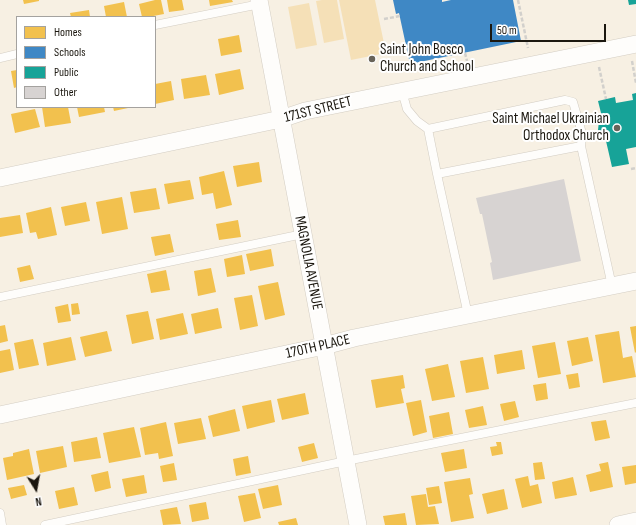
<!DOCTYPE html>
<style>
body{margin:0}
#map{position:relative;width:636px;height:525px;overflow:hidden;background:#f7f0e3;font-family:"Sofia Sans Condensed",sans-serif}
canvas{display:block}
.legend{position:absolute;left:16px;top:16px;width:140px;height:92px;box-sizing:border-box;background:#fff;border:1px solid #a4a29f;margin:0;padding:5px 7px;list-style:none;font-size:12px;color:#1b170f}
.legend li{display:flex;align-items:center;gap:8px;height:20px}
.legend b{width:20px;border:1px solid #a4a29f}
.north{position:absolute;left:16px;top:469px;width:40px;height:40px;-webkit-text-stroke:3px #fff;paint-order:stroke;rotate:169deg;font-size:11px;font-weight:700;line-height:16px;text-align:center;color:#1b170f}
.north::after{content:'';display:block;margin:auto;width:14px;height:18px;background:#1b170f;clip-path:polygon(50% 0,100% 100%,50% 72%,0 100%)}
.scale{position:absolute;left:490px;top:24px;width:116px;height:18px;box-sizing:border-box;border:2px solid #1b170f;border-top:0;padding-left:5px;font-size:12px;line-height:14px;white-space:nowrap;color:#1b170f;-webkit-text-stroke:3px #fff;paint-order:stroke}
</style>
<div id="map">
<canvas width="636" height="525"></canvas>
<ul class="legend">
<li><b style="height:11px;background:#f2c14e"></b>Homes</li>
<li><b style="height:11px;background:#3f88c5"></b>Schools</li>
<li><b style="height:11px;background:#17a398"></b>Public</li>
<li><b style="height:11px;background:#d7d3d2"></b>Other</li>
</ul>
<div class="north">N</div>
<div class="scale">50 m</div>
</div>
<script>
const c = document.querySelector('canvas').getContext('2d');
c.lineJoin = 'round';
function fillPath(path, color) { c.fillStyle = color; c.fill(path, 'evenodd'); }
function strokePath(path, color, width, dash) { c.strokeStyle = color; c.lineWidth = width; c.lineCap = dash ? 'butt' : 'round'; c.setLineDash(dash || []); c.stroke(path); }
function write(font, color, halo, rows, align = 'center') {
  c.font = font + ' "Sofia Sans Condensed",sans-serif'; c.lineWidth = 4; c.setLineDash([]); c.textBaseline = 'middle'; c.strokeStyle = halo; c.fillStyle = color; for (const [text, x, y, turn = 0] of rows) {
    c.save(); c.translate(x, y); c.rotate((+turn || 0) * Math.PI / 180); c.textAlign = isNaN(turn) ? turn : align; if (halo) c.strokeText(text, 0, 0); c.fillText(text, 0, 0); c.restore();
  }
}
fillPath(new Path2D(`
 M322,0H337L344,39L324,43L316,1Z
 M339,0H375L386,53L351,60Z
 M309,3L317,45L296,49L288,7Z`), '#f5e0b7');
fillPath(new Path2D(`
 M23,0H39V1L24,4Z
 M155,0H161L164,14L148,17H142L139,4Z
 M167,0H182L184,10L169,12Z
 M209,0H232L233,2L210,6Z
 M124,2L127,17H106L104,6Z
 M89,10L90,17H71L70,13Z
 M239,35L242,52L221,56L218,39Z
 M240,69L244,89L219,95L215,74Z
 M17,70V87L14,88L11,71Z
 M206,75L210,95L184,99L181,79Z
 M171,81L174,100L155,104V84Z
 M42,107H68L71,123L45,127Z
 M77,107H104L105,112L79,117Z
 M113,107H128V108L114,111Z
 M35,109L40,127L15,133L11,114Z
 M259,162L262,182L237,187L233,166Z
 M224,171L232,205L216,209L213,193L202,195L199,177Z
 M190,180L194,199L168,204L164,184Z
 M156,188L160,209L134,213L130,192Z
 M122,197L128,229L102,234L96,202Z
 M86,202L90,221L65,226L61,207Z
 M51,207L57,235L38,239L36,232L30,233L26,213Z
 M20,215L23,233L0,237V218Z
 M238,220L241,237L219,240L216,224Z
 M170,234L174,252L155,256L151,237Z
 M271,249L274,266L250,271L246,254Z
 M242,255L245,274L227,277L224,259Z
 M30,265L34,279L20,282L17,268Z
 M211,268L216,292L198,296L194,271Z
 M166,270L170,290L151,293L147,274Z
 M278,282L285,315L265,320L258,286Z
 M252,295L258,326L240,330L234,298Z
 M78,303L80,314L72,315L71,304Z
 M68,304L71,321L58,323L55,307Z
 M218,308L222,328L195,334L191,314Z
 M148,311L154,339L132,344L126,315Z
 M183,313L188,334L160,340L156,319Z
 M5,325L8,341L0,343V326Z
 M636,326V352L635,353L630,327Z
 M107,331L112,351L85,357L80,337Z
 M619,331L623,358L632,356L636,377L603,383L595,335Z
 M71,337L76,360L47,366L43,343Z
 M588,337L593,361L572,366L567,341Z
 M33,339L39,365L19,369L14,343Z
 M555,342L561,374L538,378L532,346Z
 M10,349L14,370L0,373V351Z
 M522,350L525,369L497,374L494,355Z
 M483,357L489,389L466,393L460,361Z
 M448,364L455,397L432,401L425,369Z
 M578,373L580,387L569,389L566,375Z
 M403,375L405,388L401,389L404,403L376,408L371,380Z
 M546,383L548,399L536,401L533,385Z
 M305,393L309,414L282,420L277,399Z
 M271,400L275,422L247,429L242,406Z
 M421,400L427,432L413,436L406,403Z
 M515,401L519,417L504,421L500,404Z
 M483,406L487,425L469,428L465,410Z
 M235,409L240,431L213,437L208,416Z
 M449,412L453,434L433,438L429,416Z
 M201,418L206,439L178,444L174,423Z
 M606,420L610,438L595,441L591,422Z
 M166,422L173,456L159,459L158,453L145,455L140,428Z
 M134,427L141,457L109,463L103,433Z
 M97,437L101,458L74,462L71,442Z
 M496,442H501L503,454L492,456L490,447L497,446Z
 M314,443L318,458L302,462L298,447Z
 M63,446L67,467L40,473L36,451Z
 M29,449L34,474L7,480L3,458L13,456V453Z
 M464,449L467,468L445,472L441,453Z
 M248,456L251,473L236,476L233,459Z
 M542,462L545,479L535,480L533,463Z
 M608,462L613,487L590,492L586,475L601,471L599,464Z
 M174,463L177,480L163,482L160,466Z
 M636,465V483L625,485L622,467Z
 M108,471L111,488L95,492L91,475Z
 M144,475L147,493L126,497L122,479Z
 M528,476L530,486L538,484L542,503L522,508L515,479Z
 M573,477L577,495L555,499L552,482Z
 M470,478L473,494L469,495L474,518L451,522L444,482Z
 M24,485L27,495L11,499L8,488Z
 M278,485L282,505L263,509L258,489Z
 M439,486L442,503L429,505L426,488Z
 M74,487L78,505L59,509L55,491Z
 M504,489L508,509L487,514L482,494Z
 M255,493L261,518L244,522L238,496Z
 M426,494L428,507L435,506L439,524L416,525L411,496Z
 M206,502L209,519L192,522L189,505Z
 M177,507L181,524L163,525L160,510Z
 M405,513L407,525H385L383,516Z
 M296,518L298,525H279L278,522Z`), '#f2c14e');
fillPath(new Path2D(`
 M393,0H442V2L451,0H513L521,41L410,64L399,13L396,14Z`), '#3f88c5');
fillPath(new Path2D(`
 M628,0H636V4L629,5Z
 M636,93V147L626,149L629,164L612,167L606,141L600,135L598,130L599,121L602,117L598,101L615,97L616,103L633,100L632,94Z`), '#17a398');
fillPath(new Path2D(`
 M564,179L581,261L493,280L490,263L492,262L482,214H480L476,198Z`), '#d7d3d2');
const service = new Path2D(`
 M155,25L260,4
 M0,58L17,54
 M402,91L407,109L417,121L428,129L565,100L573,102L582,133L581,146L437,174L468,315
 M428,129L437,174
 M581,146L612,286
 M0,297L303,234
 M0,513L2,525
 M45,525L346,461L636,403`);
const minor = new Path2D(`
 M259,0L358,525
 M0,178L281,119L305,111L636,44
 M0,415L324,346L354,338L636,281
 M618,525L636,521`);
strokePath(service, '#d3cdc3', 9);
strokePath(minor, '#d3cdc3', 18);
strokePath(new Path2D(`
 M518,0L528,48
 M384,19L400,16
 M465,53L467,61
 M435,59L437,67
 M632,61L636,83
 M599,67L606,99
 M631,169L636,168`), '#d2d0cc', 2.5, [4, 2]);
strokePath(service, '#fefdfb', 8);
strokePath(minor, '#fefdfb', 17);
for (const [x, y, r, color] of [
 [372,59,4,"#686359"],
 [617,128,4,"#686359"]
]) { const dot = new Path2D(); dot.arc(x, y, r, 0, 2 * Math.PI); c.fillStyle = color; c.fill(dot); strokePath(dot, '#fff', 1.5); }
write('15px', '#1b170f', '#fff', [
 ["Saint John Bosco",380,50],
 ["Church and School",380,67],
 ["Saint Michael Ukrainian",609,119,"right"],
 ["Orthodox Church",609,136,"right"]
], 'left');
write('15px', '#1b170f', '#fff', [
 ["171ST STREET",318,110,-14],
 ["MAGNOLIA AVENUE",308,263,79],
 ["170TH PLACE",318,347,-13]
]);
</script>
